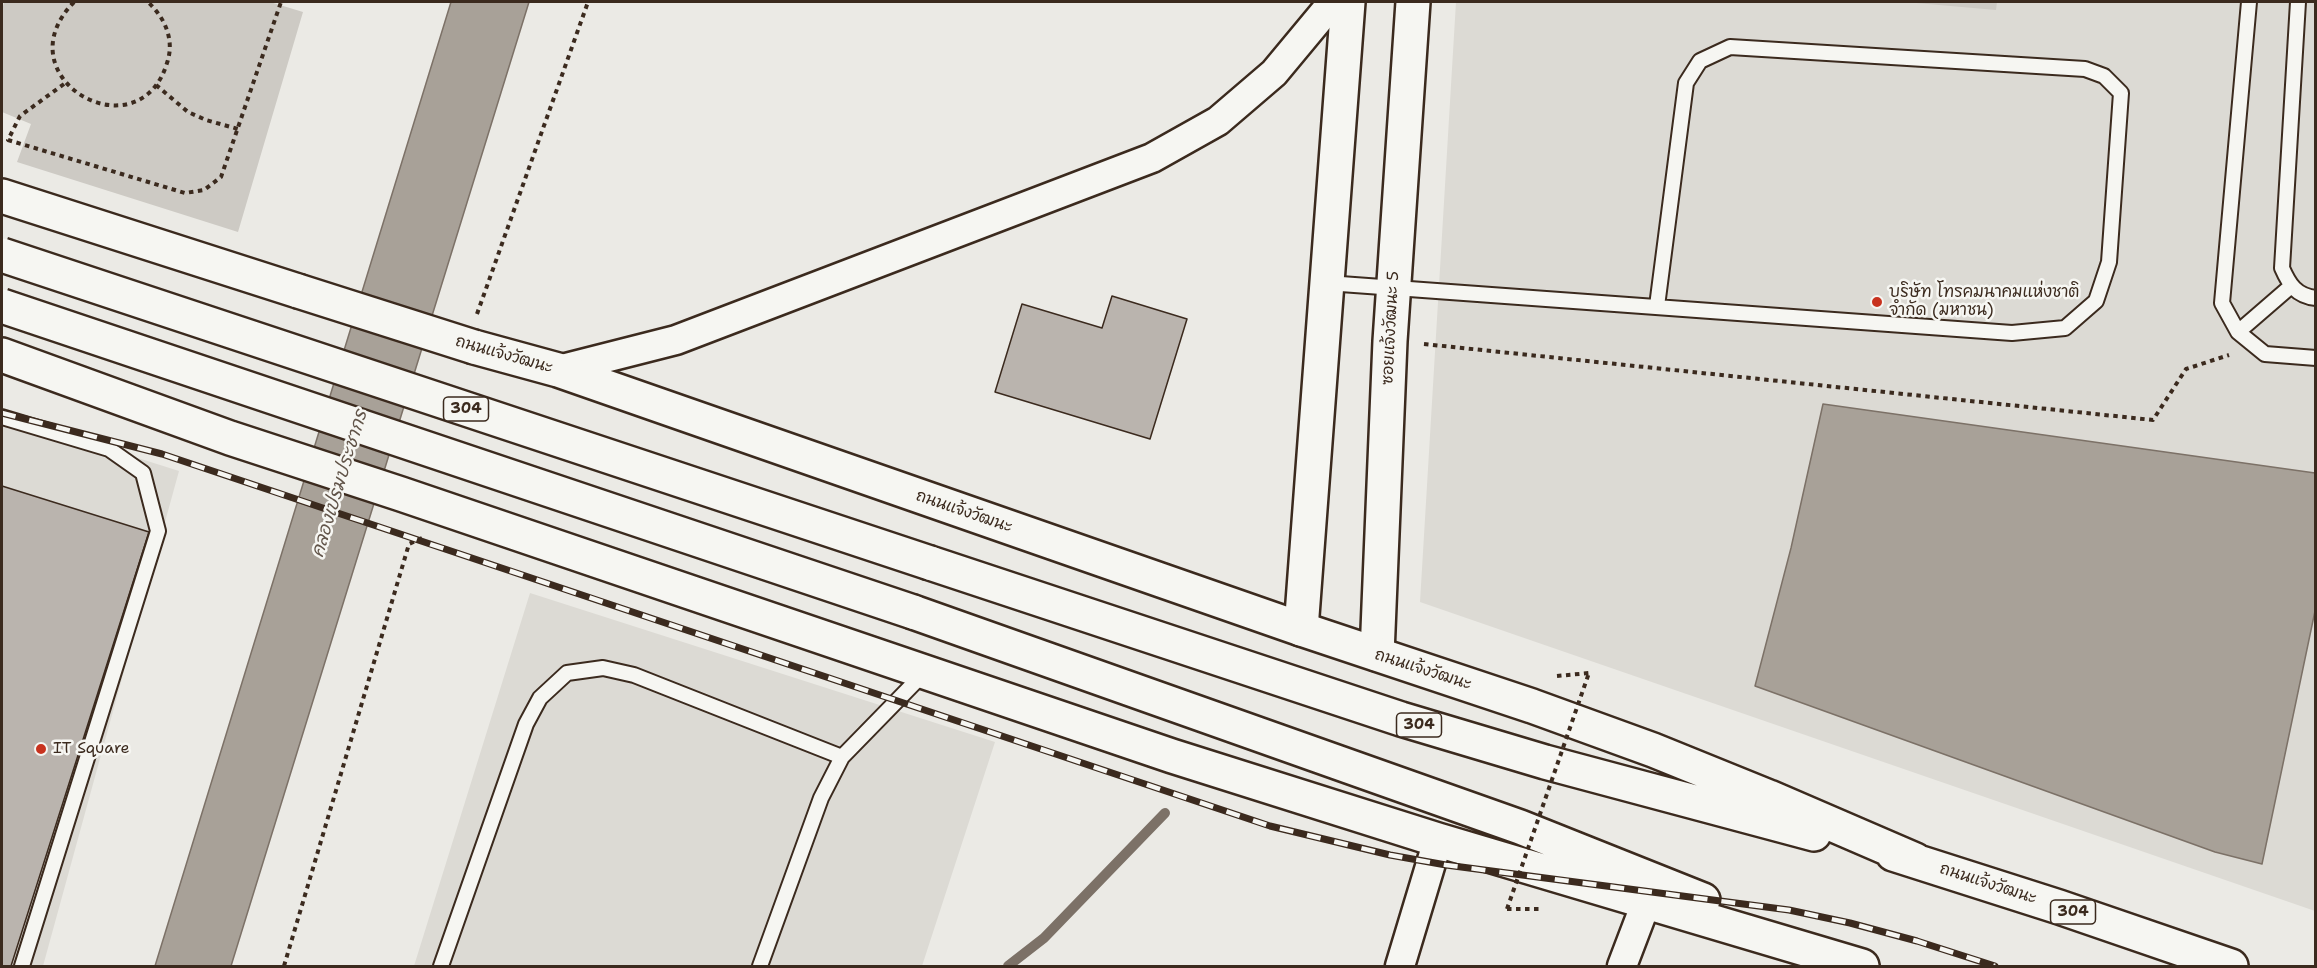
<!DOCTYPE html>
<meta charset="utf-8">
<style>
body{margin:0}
#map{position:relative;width:2317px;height:968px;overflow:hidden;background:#ebeae5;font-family:"Shantell Sans",sans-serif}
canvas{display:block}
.frame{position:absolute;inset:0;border:3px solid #3b2a1e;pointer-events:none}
</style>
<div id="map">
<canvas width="2317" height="968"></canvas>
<div class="frame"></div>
</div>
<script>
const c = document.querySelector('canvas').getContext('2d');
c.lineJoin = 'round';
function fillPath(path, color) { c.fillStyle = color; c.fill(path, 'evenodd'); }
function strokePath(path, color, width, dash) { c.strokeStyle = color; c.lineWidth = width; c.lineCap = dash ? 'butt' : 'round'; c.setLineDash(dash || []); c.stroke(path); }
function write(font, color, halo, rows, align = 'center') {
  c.font = font + ' "Shantell Sans","Playpen Sans Thai",sans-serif'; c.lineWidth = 5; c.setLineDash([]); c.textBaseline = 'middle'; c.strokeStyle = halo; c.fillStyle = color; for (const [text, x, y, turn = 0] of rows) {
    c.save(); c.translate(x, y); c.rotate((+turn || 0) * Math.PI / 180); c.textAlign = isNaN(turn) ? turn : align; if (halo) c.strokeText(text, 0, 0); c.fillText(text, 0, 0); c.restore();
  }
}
fillPath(new Path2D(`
 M1456,2H2315V911L1420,602Z
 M2,415L179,471L43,966H2Z
 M530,593L995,742L922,966H414Z`), '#dcdad4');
fillPath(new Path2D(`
 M4,2H270L303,12L238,232L17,162L31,124L2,112V10Z
 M1905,2H1997L1996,10Z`), '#cdcac4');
const water = new Path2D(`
 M451,2H529L231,966H155Z
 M1823,404L2315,473V611L2262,864L2215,852L1755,686L1791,548Z`);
fillPath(water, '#a8a198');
strokePath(water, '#7c7167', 1.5);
strokePath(new Path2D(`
 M1008,966L1044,938L1165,813`), '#7c7167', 10);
const building = new Path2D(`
 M1112,296L1187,319L1150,439L995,392L1022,304L1102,328Z
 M2,486L149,532L11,966H2Z`);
fillPath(building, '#bab4ae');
strokePath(building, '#3b2a1e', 1.5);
const service = new Path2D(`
 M2249,2L2222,303L2238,332L2265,354L2316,358
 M2298,2L2282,268C2289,284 2296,296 2316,298
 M1327,283L2012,333L2065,328L2096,301L2109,262L2121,93L2104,76L2085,69L1730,47L1700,61L1686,83L1657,306
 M2238,332L2290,287
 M2,417L109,449L143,473L158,531L22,966
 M441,966L526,724L540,698L567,673L603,668L634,675L842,757
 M760,966L821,798L842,757L924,673`);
const minor = new Path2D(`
 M558,370L676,340L1152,158L1218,121L1274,73L1333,2
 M1400,966L1438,840
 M1622,966L1646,903`);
const tertiary = new Path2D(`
 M1301,629L1348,2
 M1377,654L1390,341L1413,2`);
const primary = new Path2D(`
 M2,196L298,291
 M474,347L558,370L1301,629L1532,706L1653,750L1769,797L1915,860
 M2,355L230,438L401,494L1172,756L1438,840L1862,966
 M930,563L1401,719L1545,762L1814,834
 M913,612L1520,827L1703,900
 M1893,854L2059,907L2231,966`);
strokePath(service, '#3b2a1e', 18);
strokePath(minor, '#3b2a1e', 33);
strokePath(tertiary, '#3b2a1e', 38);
strokePath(primary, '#3b2a1e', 38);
strokePath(new Path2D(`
 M74,2C0,78 139,156 167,63C175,40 165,18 148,2
 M64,84L20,116L8,140L185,193L204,190L221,177L281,2
 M156,85L188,112L206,120L238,129
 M477,314L588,2
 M1424,344L2153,420L2186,369L2229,355
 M1557,676L1589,673
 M1507,909H1540
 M284,966L409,544L422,538`), '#3b2a1e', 4, [4.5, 4.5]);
strokePath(service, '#f6f6f2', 14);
strokePath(minor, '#f6f6f2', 28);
strokePath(tertiary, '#f6f6f2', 33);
strokePath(primary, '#f6f6f2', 33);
const rail = new Path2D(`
 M2,413L162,454L1270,826L1390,855L1446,865L1789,910L1850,923L1917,941L1995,966`);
strokePath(rail, '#3b2a1e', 7);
strokePath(rail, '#f6f6f2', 4.5, [14]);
const primaryBridge = new Path2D(`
 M2,255L930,563
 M298,291L474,347
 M2,306L913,612`);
strokePath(primaryBridge, '#3b2a1e', 38, []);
strokePath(new Path2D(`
 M1507,909L1589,673`), '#3b2a1e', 4, [4.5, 4.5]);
strokePath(primaryBridge, '#f6f6f2', 33);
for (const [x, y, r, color] of [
 [1877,302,6,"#c8321e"],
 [41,749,6,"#c8321e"]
]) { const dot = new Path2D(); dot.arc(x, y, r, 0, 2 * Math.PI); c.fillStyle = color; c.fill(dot); strokePath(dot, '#f6f6f2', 2); }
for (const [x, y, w] of [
 [466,409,45],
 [1419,725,45],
 [2073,912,45]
]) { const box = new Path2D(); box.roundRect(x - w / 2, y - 12, w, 24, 4.5); c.fillStyle = '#f6f6f2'; c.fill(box); strokePath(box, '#3b2a1e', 1.5); }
write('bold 15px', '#3b2a1e', null, [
 ["304",466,409],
 ["304",1419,725],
 ["304",2073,912]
]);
write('16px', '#3b2a1e', '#f6f6f2', [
 ["บริษัท โทรคมนาคมแห่งชาติ",1889,293],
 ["จำกัด (มหาชน)",1889,311],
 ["IT Square",53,749]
], 'left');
write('16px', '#3b2a1e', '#f6f6f2', [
 ["ซอยแจ้งวัฒนะ 5",1391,328,-87],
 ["ถนนแจ้งวัฒนะ",504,355,16],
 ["ถนนแจ้งวัฒนะ",964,512,19],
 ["ถนนแจ้งวัฒนะ",1423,670,18],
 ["ถนนแจ้งวัฒนะ",1988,884,18]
]);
write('italic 18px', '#615449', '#f6f6f2', [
 ["คลองเปรมประชากร",340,484,-73]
]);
</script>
